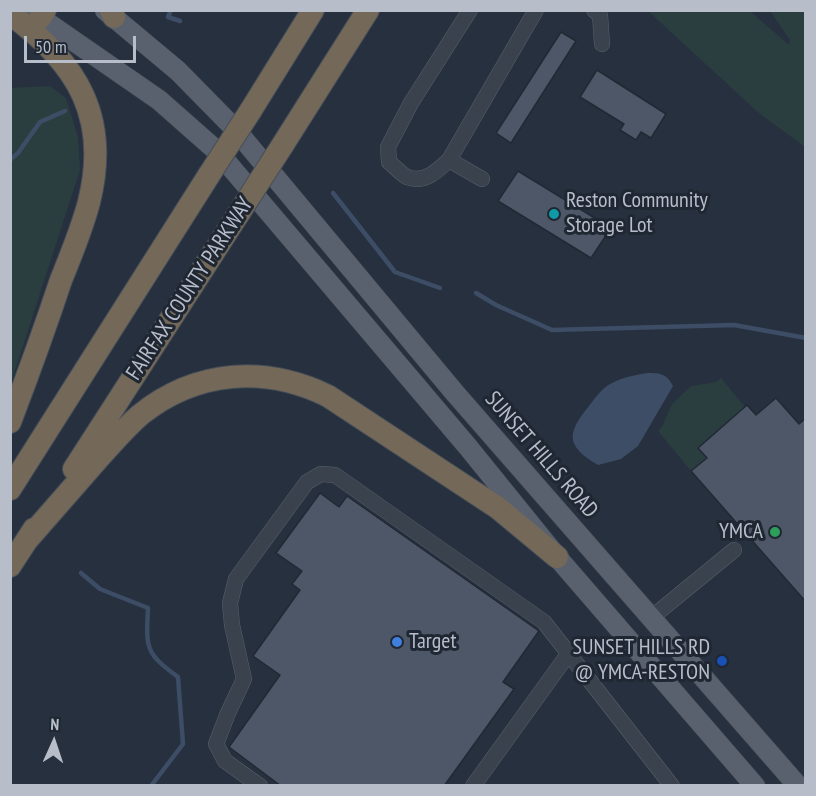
<!DOCTYPE html>
<style>
body{margin:0}
#map{position:relative;width:816px;height:796px;overflow:hidden;background:#27303e;font-family:"PT Sans Narrow",sans-serif}
canvas{display:block}
.frame{position:absolute;inset:0;border:12px solid #b7bdc9;pointer-events:none}
.north{position:absolute;left:24px;top:712px;width:60px;height:60px;-webkit-text-stroke:4px #1f2733;paint-order:stroke;rotate:3deg;font-size:16px;font-weight:700;line-height:24px;text-align:center;color:#b7bdc9}
.north::after{content:'';display:block;margin:auto;width:21px;height:27px;background:#b7bdc9;clip-path:polygon(50% 0,100% 100%,50% 72%,0 100%)}
.scale{position:absolute;left:24px;top:36px;width:112px;height:27px;box-sizing:border-box;border:3px solid #b7bdc9;border-top:0;padding-left:8px;font-size:18px;line-height:21px;white-space:nowrap;color:#b7bdc9;-webkit-text-stroke:4px #1f2733;paint-order:stroke}
</style>
<div id="map">
<canvas width="816" height="796"></canvas>
<div class="frame"></div>
<div class="north">N</div>
<div class="scale">50 m</div>
</div>
<script>
const c = document.querySelector('canvas').getContext('2d');
c.lineJoin = 'round';
function fillPath(path, color) { c.fillStyle = color; c.fill(path, 'evenodd'); }
function strokePath(path, color, width, dash) { c.strokeStyle = color; c.lineWidth = width; c.lineCap = dash ? 'butt' : 'round'; c.setLineDash(dash || []); c.stroke(path); }
function write(font, color, halo, rows, align = 'center') {
  c.font = font + ' "PT Sans Narrow",sans-serif'; c.lineWidth = 6; c.setLineDash([]); c.textBaseline = 'middle'; c.strokeStyle = halo; c.fillStyle = color; for (const [text, x, y, turn = 0] of rows) {
    c.save(); c.translate(x, y); c.rotate((+turn || 0) * Math.PI / 180); c.textAlign = isNaN(turn) ? turn : align; if (halo) c.strokeText(text, 0, 0); c.fillText(text, 0, 0); c.restore();
  }
}
fillPath(new Path2D(`
 M648,11H750L789,45L790,40L770,11H805V147L760,114Z
 M50,86L66,98L78,137L80,170L11,383V88Z
 M721,378L745,407L698,447L707,458L691,471L658,431L662,427L672,404L691,386L716,382Z`), '#2a3e40');
fillPath(new Path2D(`
 M648,373C661,373 667,374 673,386L638,446L621,459L598,465C566,446 566,434 589,406C595,398 602,388 612,383C623,377 636,375 648,373Z`), '#3d4d66');
strokePath(new Path2D(`
 M171,10L168,17L180,21
 M10,160L18,153L40,122L65,111
 M333,193L395,272L440,288
 M476,293L496,305L552,330L734,325L806,338
 M81,573L100,589L148,608C146,648 145,653 178,677L183,744L151,786`), '#3d4d66', 4.5);
const building = new Path2D(`
 M561,32L576,41L511,143L496,133Z
 M597,70L666,114L651,138L641,132L636,140L620,130L624,124L580,97Z
 M518,171L611,228L591,258L498,201Z
 M776,398L799,424L806,418V602L691,471L707,458L698,448L747,405L756,415Z
 M320,493L339,507L347,496L539,631L503,682L514,689L444,786H281L229,747L280,675L253,656L300,590L292,584L302,571L276,553Z`);
fillPath(building, '#4d5767');
strokePath(building, '#212935', 1.5);
const minor = new Path2D(`
 M470,10L411,103L388,147L389,162C394,166 401,174 407,177C425,184 438,170 449,160L536,10
 M594,10L600,15L602,44
 M449,160L482,179
 M651,618L734,550
 M260,786L225,761L216,744L228,713L244,679L232,625L230,603L236,579L307,482L321,474L335,475L544,622L672,786
 M473,786L569,653`);
const major = new Path2D(`
 M29,10L159,100L218,152L468,447L557,557L755,786
 M105,10L178,71L235,129L454,392L798,786`);
const highway = new Path2D(`
 M111,10L114,17
 M10,14C78,63 110,118 89,202C82,229 71,255 61,280C45,328 28,375 10,422
 M40,18L45,10
 M251,110L313,10
 M282,146L368,10
 M74,469L239,213
 M10,489L209,175
 M27,540C48,516 69,492 90,468C106,450 122,431 140,415C196,370 265,365 328,396L498,508L557,557
 M10,566L34,529`);
strokePath(minor, '#58606c', 16);
strokePath(major, '#444b57', 21);
strokePath(highway, '#454d59', 24);
strokePath(minor, '#3a424e', 15);
strokePath(major, '#59616e', 20);
strokePath(highway, '#746958', 22);
const highwayBridge = new Path2D(`
 M209,175L251,110
 M239,213L282,146`);
strokePath(highwayBridge, '#454d59', 24, []);
strokePath(highwayBridge, '#746958', 22);
for (const [x, y, r, color] of [
 [554,214,6,"#0f9aa8"],
 [775,532,6,"#2e9e5b"],
 [397,642,6,"#3f7fe0"],
 [722,661,6,"#1a4fb4"]
]) { const dot = new Path2D(); dot.arc(x, y, r, 0, 2 * Math.PI); c.fillStyle = color; c.fill(dot); strokePath(dot, '#1f2733', 2); }
write('22px', '#b7bdc9', '#1f2733', [
 ["Reston Community",566,201],
 ["Storage Lot",566,226],
 ["YMCA",763,532,"right"],
 ["Target",409,642],
 ["SUNSET HILLS RD",710,648,"right"],
 ["@ YMCA-RESTON",710,673,"right"]
], 'left');
write('22px', '#b7bdc9', '#1f2733', [
 ["FAIRFAX COUNTY PARKWAY",190,289,-57],
 ["SUNSET HILLS ROAD",541,455,49]
]);
</script>
